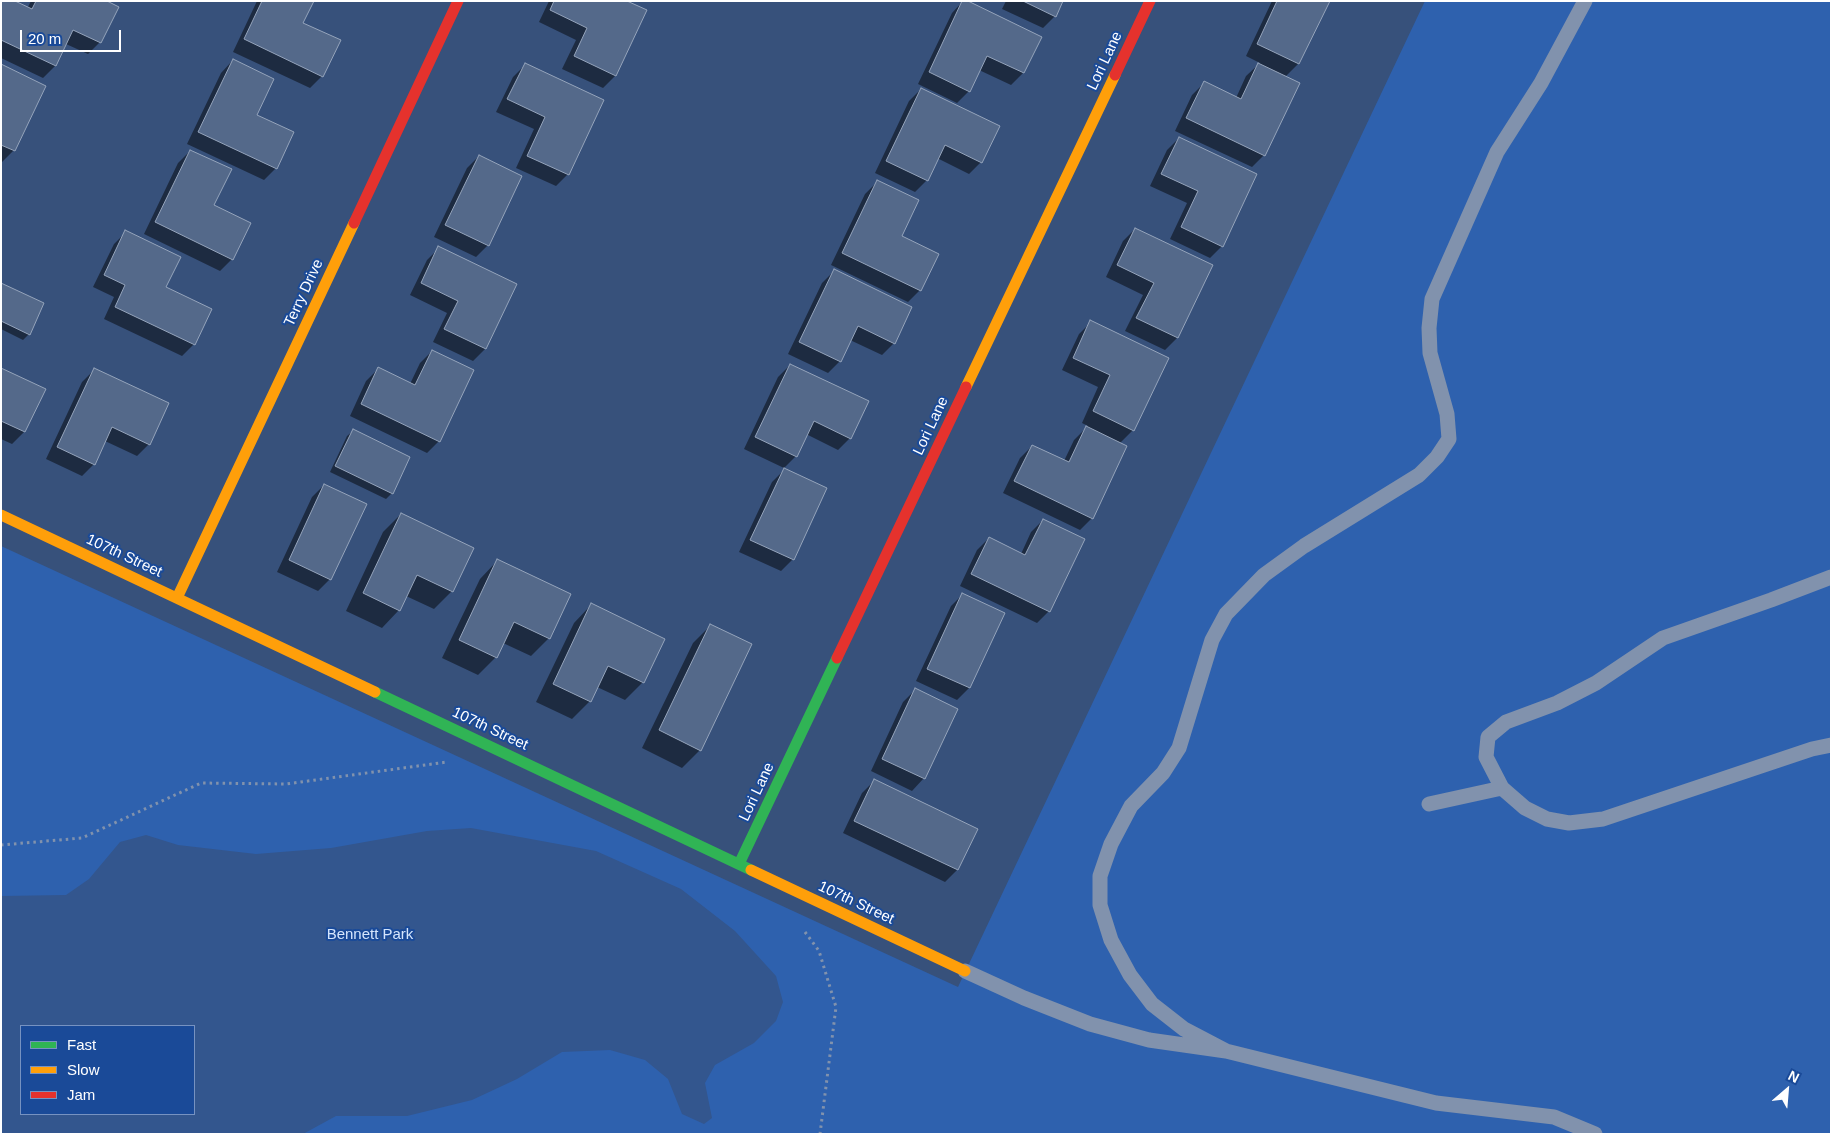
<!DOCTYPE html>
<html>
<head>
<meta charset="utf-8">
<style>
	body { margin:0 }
	#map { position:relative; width:1832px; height:1135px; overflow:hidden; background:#37517b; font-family:Arial,sans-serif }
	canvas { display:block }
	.frame { position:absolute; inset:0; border:2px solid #fff; pointer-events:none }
	.legend { position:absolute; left:20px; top:1025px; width:175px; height:90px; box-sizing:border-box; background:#1a4a98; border:1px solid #7692c1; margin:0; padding:6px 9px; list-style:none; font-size:15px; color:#fff }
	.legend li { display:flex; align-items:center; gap:10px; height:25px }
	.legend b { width:25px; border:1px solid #7692c1 }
	.north { position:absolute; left:1762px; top:1065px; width:50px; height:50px; -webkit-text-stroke:4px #1a4a98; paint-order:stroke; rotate:27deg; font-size:14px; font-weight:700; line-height:20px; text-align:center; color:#fff }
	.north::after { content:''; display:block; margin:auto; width:18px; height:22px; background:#fff; clip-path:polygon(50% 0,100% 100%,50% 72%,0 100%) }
	.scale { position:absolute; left:20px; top:30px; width:101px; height:22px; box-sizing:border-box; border:2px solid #fff; border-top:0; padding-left:6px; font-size:15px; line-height:18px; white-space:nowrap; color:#fff; -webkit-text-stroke:4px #1a4a98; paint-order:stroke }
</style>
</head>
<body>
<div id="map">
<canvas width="1832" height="1135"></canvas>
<div class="frame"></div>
<ul class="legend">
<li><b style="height:6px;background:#30b455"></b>Fast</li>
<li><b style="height:6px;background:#ff9f0a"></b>Slow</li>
<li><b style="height:6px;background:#e5322d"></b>Jam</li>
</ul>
<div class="north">N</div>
<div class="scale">20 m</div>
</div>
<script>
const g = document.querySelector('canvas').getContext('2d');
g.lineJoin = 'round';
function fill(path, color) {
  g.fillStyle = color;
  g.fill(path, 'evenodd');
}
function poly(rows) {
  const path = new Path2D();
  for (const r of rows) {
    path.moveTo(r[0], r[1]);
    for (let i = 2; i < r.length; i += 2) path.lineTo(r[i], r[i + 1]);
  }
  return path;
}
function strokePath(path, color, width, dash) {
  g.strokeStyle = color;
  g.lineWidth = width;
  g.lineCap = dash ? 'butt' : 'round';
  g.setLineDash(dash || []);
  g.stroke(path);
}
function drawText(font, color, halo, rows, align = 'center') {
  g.font = font + ' Arial,sans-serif';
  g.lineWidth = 4;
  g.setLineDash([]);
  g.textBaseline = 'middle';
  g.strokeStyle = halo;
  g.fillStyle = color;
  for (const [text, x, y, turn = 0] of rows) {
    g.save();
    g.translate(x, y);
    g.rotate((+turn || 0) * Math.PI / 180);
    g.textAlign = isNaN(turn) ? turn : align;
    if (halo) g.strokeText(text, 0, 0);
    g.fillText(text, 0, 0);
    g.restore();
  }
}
const green = poly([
	[1425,1,1831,1,1831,1134,1,1134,1,546,958,987],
	[21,1026,194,1026,194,1114,21,1114]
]);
const water = poly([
	[471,828,596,851,681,889,735,931,776,976,783,1002,776,1021,754,1043,715,1065,705,1083,712,1118,704,1124,682,1114,668,1079,645,1060,610,1050,562,1052,517,1079,472,1100,407,1116,336,1116,303,1134,1,1134,1,896,66,895,89,879,120,842,146,835,178,845,256,854,331,848,427,831],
	[21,1026,194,1026,194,1114,21,1114]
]);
const shadow = poly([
	[1,1,27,9,31,1,104,1,100,42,88,54,66,44,55,66,43,78,1,58],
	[257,1,312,1,302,23,322,76,310,88,233,52],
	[549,1,624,1,645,11,615,76,603,88,562,69,576,40,539,22],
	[963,1,1023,73,1011,85,979,70,969,91,957,103,918,84,952,13],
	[1006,1,1062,1,1055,16,1043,28,1002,9],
	[1272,1,1328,1,1298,64,1285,77,1264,155,1252,167,1175,131,1192,95,1204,83,1236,98,1246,76,1260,63,1246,56],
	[233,60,276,168,264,180,187,144,221,73],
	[525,65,568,174,556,186,516,168,534,129,496,112,513,77],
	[1,66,14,150,2,162,1,162],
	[921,89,981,162,969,174,937,158,927,180,915,192,875,173,909,101],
	[1179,138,1222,246,1210,258,1170,239,1187,203,1150,186,1167,150],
	[190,151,232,259,220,271,144,234,178,163],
	[479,156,488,245,476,257,434,237,467,168],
	[877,182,920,290,908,302,831,265,865,194],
	[1135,229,1177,338,1165,350,1125,331,1143,295,1106,277,1123,241],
	[126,232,165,288,194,344,182,356,104,319,114,297,93,287,114,244],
	[439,248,515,284,485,349,473,361,433,342,447,313,410,295,427,260],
	[834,271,894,343,882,355,850,340,840,361,828,373,788,354,822,283],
	[1,285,29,334,23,340,1,329],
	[1091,322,1133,430,1119,444,1092,518,1080,530,1003,493,1020,458,1032,446,1064,461,1074,440,1088,426,1082,423,1098,387,1062,370,1079,334],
	[432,351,439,441,427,453,350,416,366,381,378,369,410,384,420,363],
	[790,365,850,438,838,450,806,434,796,456,784,468,744,449,778,377],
	[1,369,44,389,24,432,12,444,1,439],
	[94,370,167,404,149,444,137,456,105,441,94,464,82,476,46,459,82,382],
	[353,431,392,493,386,499,330,472,347,436],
	[784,470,793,559,781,571,739,552,772,482],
	[324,485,330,579,318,591,277,572,312,497],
	[401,514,452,591,434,609,406,596,399,610,382,628,346,611,383,532],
	[1043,520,1049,611,1037,623,960,586,977,550,989,538,1021,554,1031,532],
	[497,561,549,638,531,656,503,643,496,657,478,675,442,658,480,579],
	[963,594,1003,613,969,688,957,700,916,681,951,606],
	[591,605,643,682,625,700,597,687,590,701,572,719,536,702,574,623],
	[711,625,700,750,682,768,642,748,693,643],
	[915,690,924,778,912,791,871,771,903,702],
	[874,781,976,830,957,870,945,882,843,833,862,793]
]);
const building = poly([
	[1,1,15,1,32,9,36,1,107,1,119,7,101,43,73,30,56,66,1,40,1,1],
	[262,1,314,1,303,23,341,40,323,77,244,39,262,1],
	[554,1,627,1,647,10,616,76,574,56,587,28,550,10,554,1],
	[962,1,968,1,1042,37,1024,73,987,56,970,92,929,72,962,1],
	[1023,1,1063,1,1056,17,1023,1],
	[1277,1,1330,1,1299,64,1257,44,1277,1],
	[233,59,274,79,257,115,294,132,277,169,198,132,233,59],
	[525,63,604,100,569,175,527,156,545,117,507,99,525,63],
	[1258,63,1300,83,1265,156,1186,118,1204,81,1241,99,1258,63],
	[1,64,46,86,15,151,1,145,1,64],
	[921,88,1000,126,982,163,945,145,928,181,886,161,921,88],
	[1179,137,1257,174,1223,247,1181,227,1198,191,1161,174,1179,137],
	[190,150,232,169,214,205,251,223,233,260,155,222,190,150],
	[479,155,522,176,489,246,445,225,479,155],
	[877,180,919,200,902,236,939,254,921,291,842,253,877,180],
	[1135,228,1213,265,1178,338,1136,318,1154,283,1117,265,1135,228],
	[125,230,181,257,166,287,212,309,195,345,115,307,125,285,104,275,125,230],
	[438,246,517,284,486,349,444,329,458,301,421,283,438,246],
	[834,269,912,307,895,344,858,326,841,362,799,342,834,269],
	[1,283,44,303,30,335,1,321,1,283],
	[1090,320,1169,358,1134,431,1093,411,1110,375,1073,358,1090,320],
	[432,350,474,370,440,442,361,404,378,367,415,385,432,350],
	[790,364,869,401,851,439,814,421,797,457,755,437,790,364],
	[1,368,46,389,25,432,1,421,1,368],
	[94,368,169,403,150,445,112,427,95,465,57,447,94,368],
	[1086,426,1127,446,1093,519,1014,481,1032,445,1069,462,1086,426],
	[353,429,410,457,393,494,335,466,353,429],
	[784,468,827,488,794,560,750,540,784,468],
	[324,484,367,504,331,580,289,560,324,484],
	[401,513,474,548,453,592,417,575,400,611,363,593,401,513],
	[1043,519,1085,539,1050,612,971,574,989,537,1025,555,1043,519],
	[497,559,571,594,550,639,514,622,497,658,459,640,497,559],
	[962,593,1005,613,970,688,927,669,962,593],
	[591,603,665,639,644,683,608,666,591,702,553,684,591,603],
	[710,624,752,644,701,751,659,730,710,624],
	[915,688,958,709,925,779,882,759,915,688],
	[874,779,978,829,958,870,854,821,874,779]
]);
const path = poly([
	[1,845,82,838,201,783,286,784,447,762],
	[805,932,819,951,836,1007,820,1134]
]);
const lane = poly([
	[1831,577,1771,600,1663,638,1596,683,1557,703,1506,722,1488,737,1486,757,1502,788,1525,808,1547,819,1569,823,1603,819,1812,749,1831,745],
	[1429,804,1502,788],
	[965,971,1024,998,1090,1024,1149,1040,1226,1051,1436,1103,1554,1117,1595,1134],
	[1226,1051,1184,1029,1152,1004,1130,975,1111,940,1100,905,1100,876,1111,844,1131,806,1163,773,1179,748,1212,640,1226,614,1264,575,1304,546,1419,475,1437,457,1449,439,1447,414,1430,353,1429,328,1432,299,1497,152,1541,83,1585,1]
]);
const fast = poly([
	[375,692,751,870],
	[739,864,837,658]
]);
const slow = poly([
	[966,387,1115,75],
	[1,515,375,692],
	[177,598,354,223],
	[751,870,965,971]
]);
const jam = poly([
	[1115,75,1150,1],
	[354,223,458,1],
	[837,658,966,387]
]);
const streetNames = [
	["Lori Lane",1105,61,-65],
	["Terry Drive",304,293,-65],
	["Lori Lane",931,426,-65],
	["107th Street",124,556,25],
	["107th Street",490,729,25],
	["Lori Lane",757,792,-65],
	["107th Street",856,903,25]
];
const parkNames = [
	["Bennett Park",370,935]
];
fill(green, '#2e61ae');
fill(water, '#33568e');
fill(shadow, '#0007');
fill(building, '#54698a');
strokePath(building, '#95a4bb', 1);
strokePath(path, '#8192ad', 3, [2.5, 4]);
strokePath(lane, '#8192ad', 15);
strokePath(fast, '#30b455', 11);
strokePath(slow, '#ff9f0a', 11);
strokePath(jam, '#e5322d', 11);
drawText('15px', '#fff', '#1a4a98', streetNames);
drawText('15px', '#d5e5fc', '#1a4a98', parkNames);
</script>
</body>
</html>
